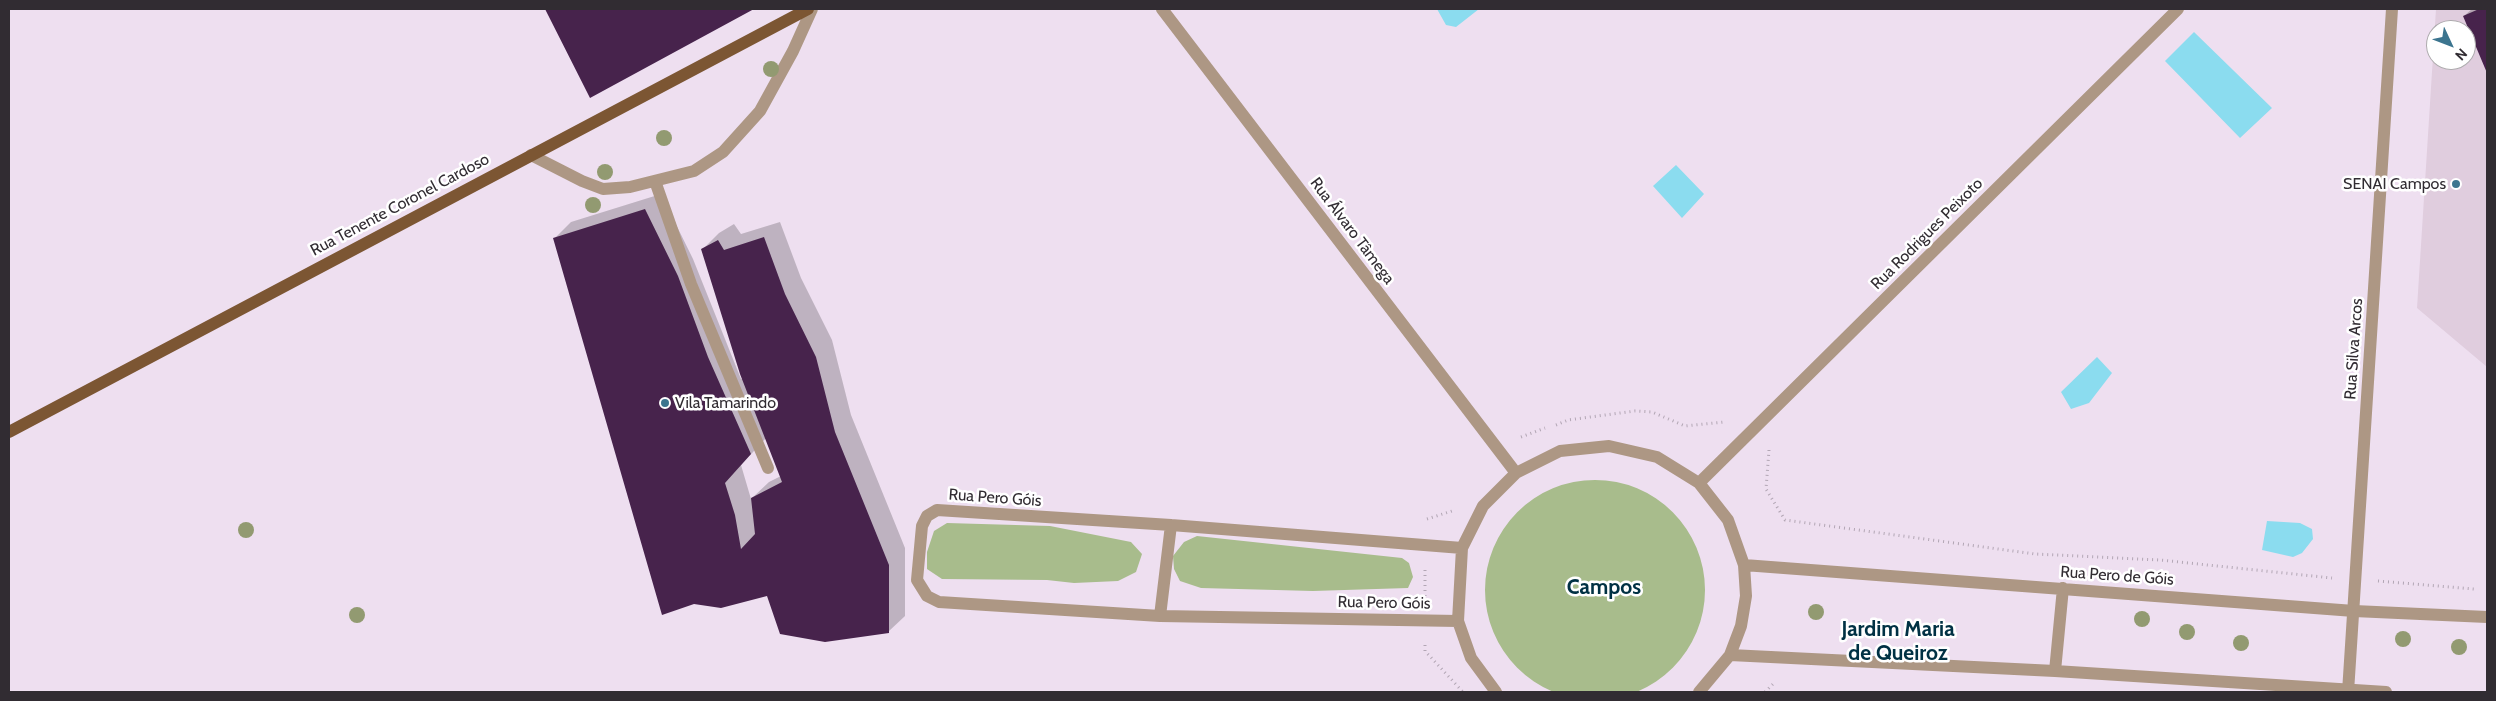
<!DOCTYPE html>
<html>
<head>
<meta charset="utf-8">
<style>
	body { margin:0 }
	#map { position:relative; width:2496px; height:701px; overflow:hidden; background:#eedff0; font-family:Cabin,sans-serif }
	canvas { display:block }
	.frame { position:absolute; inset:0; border:10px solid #312c32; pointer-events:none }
	.north { position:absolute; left:2426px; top:20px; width:50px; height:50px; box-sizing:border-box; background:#fff; border:1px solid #adabad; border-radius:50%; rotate:133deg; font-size:14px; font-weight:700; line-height:20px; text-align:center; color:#312c32 }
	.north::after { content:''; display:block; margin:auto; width:18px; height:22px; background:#3c758f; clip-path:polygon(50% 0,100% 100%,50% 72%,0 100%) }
</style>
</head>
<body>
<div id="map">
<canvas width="2496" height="701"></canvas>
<div class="frame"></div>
<div class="north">N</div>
</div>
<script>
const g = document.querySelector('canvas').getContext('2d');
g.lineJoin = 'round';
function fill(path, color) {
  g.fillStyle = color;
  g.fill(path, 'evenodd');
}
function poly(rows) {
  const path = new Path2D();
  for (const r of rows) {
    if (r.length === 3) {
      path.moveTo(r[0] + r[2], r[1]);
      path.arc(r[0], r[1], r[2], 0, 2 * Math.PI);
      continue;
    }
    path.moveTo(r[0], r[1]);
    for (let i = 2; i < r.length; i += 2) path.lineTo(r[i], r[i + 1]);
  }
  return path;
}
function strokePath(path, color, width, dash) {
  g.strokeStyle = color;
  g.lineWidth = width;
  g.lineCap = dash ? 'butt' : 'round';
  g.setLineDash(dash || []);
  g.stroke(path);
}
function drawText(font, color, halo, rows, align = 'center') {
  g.font = font + ' Cabin,sans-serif';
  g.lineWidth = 5;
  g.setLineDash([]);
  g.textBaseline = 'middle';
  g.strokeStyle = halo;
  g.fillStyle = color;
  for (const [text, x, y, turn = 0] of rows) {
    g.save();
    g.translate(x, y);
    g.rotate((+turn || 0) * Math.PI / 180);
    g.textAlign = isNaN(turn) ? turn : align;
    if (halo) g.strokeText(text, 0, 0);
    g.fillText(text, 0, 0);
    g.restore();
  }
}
const education = poly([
	[2436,9,2487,9,2487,367,2417,308],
	[2436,30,2466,30,2466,60,2436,60]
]);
const green = poly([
	[1595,590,110],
	[947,523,1050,526,1131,542,1142,554,1136,572,1118,581,1074,583,1047,580,942,579,927,569,927,552,934,531],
	[1197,536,1402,558,1409,563,1413,577,1408,588,1313,591,1201,588,1180,581,1174,569,1173,556,1184,542]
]);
const water = poly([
	[1437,9,1479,9,1456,27,1446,25],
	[2194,32,2272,108,2240,138,2165,61],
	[1676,165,1704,194,1682,218,1653,186],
	[2097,357,2112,373,2089,403,2071,409,2061,392],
	[2267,521,2300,523,2312,529,2313,539,2302,553,2293,557,2262,550]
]);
const shadow = poly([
	[547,9,753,9,591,96],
	[2472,9,2487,9,2487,70,2464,16],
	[661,194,693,259,741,379,743,379,703,249,719,233,734,224,741,234,780,222,801,278,832,340,851,415,905,548,905,616,888,632,768,594,555,238,571,222],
	[766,438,781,476,769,482,751,499,741,465]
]);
const building = poly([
	[545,9,754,9,590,98],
	[2479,9,2487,9,2487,73,2463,16],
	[645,209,678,276,708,357,751,454,725,483,735,515,741,549,755,534,751,498,782,482,740,374,701,249,718,240,724,250,764,237,785,294,816,357,835,432,889,565,889,633,825,642,780,634,767,596,721,608,694,604,662,615,553,238]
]);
const path = poly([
	[1556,425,1568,420,1635,411,1652,412,1685,426,1725,422],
	[1521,437,1545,428],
	[1769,450,1766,489,1785,520,2035,554,2160,560,2332,578],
	[1427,519,1452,511],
	[2378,581,2474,589],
	[1425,596,1425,570],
	[1425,645,1425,651,1463,692],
	[1765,692,1775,682]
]);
const minor = poly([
	[1162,9,1516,473],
	[531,155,582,181,603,189,630,187,694,171,723,152,760,111,793,51,812,9],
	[655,181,691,284,768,468],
	[1699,483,2178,9],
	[1744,565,2354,611,2487,617],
	[1160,616,1171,525],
	[1458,621,1160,616,939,602,927,596,917,580,922,526,927,516,937,510,1171,525,1462,548],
	[1730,655,2055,671,2386,692],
	[2055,671,2063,588],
	[1496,692,1471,658,1458,621,1462,548,1483,506,1516,473,1560,451,1609,446,1657,457,1699,483,1728,520,1744,565,1746,596,1741,626,1730,655,1699,692],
	[2348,692,2392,9]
]);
const major = poly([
	[9,432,808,9]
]);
const trees = [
	[771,69],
	[664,138],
	[605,172],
	[593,205],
	[246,530],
	[1816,612],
	[357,615],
	[2142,619],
	[2187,632],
	[2403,639],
	[2241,643],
	[2459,647]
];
const markers = [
	[2456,184,5,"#3c758f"],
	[665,403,5,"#3c758f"]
];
const poiNames = [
	["SENAI Campos",2446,184],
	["Vila Tamarindo",675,403,"left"]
];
const streetNames = [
	["Rua Tenente Coronel Cardoso",400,205,-28],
	["Rua Álvaro Tâmega",1352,231,53],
	["Rua Rodrigues Peixoto",1927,234,-45],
	["Rua Silva Arcos",2354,349,-86],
	["Rua Pero Góis",995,498,4],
	["Rua Pero de Góis",2117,576,4],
	["Rua Pero Góis",1384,603,1]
];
const districtNames = [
	["Campos",1604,588],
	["Jardim Maria",1898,630],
	["de Queiroz",1898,654]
];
fill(education, '#e0cdde');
fill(green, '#a8bc8c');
fill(water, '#8bdcef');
fill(shadow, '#0003');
fill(building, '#47234c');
strokePath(path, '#b2a6b4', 3, [1, 4]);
strokePath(minor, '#ad9784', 12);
strokePath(major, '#7c5633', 12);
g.fillStyle = '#929a71';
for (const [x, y] of trees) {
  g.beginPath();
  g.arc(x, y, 8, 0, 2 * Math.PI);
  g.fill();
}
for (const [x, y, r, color] of markers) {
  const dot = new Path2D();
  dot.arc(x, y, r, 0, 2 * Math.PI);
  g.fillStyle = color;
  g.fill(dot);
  strokePath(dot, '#fff', 2);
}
drawText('16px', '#312c32', '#fff', poiNames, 'right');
drawText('16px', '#312c32', '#fff', streetNames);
drawText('bold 21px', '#003144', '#fff', districtNames);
</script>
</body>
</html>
